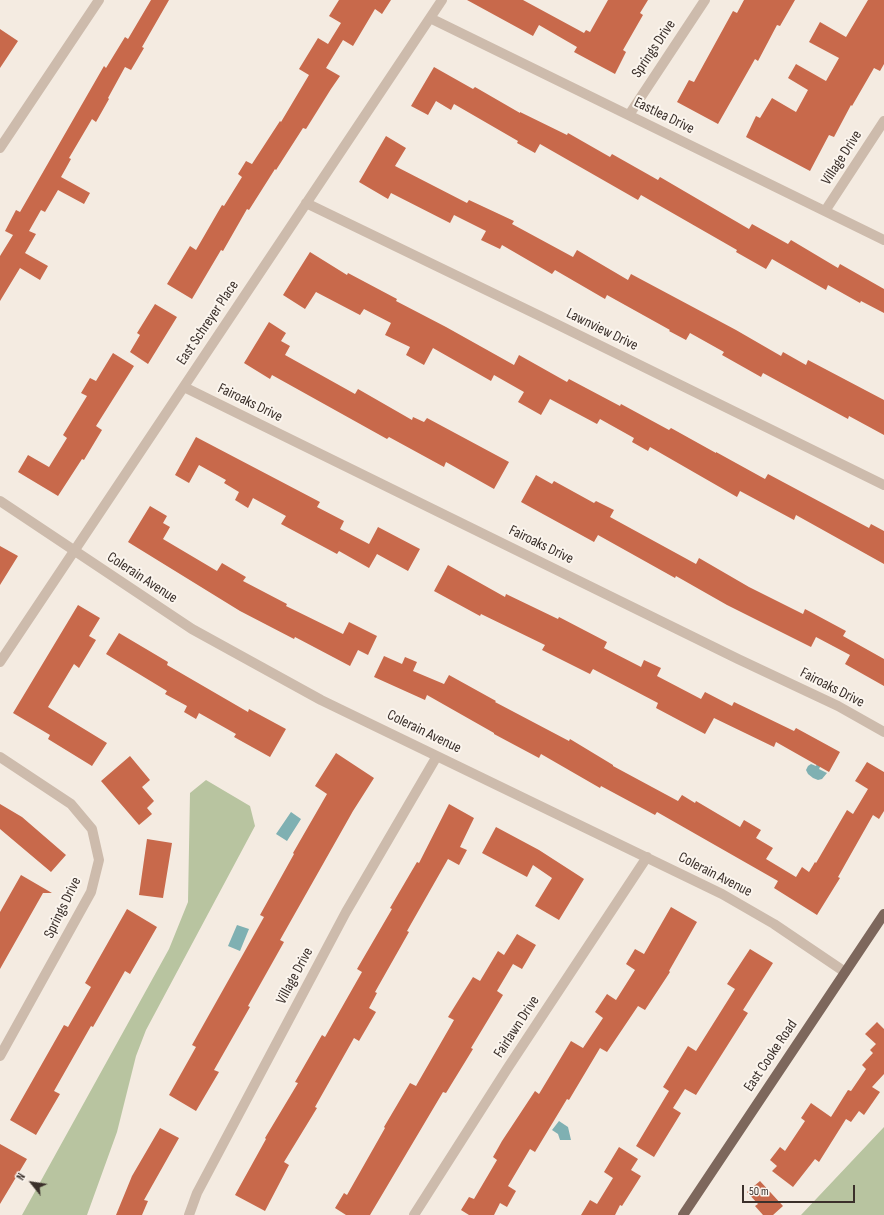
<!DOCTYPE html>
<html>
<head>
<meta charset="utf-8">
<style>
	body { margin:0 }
	#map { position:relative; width:884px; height:1215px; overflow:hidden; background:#f4ebe1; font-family:"Sofia Sans Condensed",sans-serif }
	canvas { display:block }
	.north { position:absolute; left:12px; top:1163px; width:40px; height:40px; -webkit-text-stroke:3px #fbf5ee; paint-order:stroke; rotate:300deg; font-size:11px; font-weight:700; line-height:16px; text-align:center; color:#3b302b }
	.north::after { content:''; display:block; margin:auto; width:14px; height:18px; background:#3b302b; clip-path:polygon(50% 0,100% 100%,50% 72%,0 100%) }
	.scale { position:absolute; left:742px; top:1185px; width:113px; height:18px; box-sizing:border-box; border:2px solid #3b302b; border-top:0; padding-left:5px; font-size:12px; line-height:14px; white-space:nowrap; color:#3b302b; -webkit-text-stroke:3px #fbf5ee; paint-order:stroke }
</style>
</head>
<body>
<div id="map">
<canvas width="884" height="1215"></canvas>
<div class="north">N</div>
<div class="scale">50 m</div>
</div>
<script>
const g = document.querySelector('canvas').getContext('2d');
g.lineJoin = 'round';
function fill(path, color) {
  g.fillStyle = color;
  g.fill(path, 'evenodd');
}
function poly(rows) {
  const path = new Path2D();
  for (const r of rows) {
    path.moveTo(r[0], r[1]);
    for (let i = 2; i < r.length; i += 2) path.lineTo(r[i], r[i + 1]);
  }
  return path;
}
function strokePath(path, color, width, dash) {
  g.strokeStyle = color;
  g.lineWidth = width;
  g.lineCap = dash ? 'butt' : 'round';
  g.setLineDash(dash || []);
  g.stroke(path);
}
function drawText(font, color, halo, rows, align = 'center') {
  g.font = font + ' "Sofia Sans Condensed",sans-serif';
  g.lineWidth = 4;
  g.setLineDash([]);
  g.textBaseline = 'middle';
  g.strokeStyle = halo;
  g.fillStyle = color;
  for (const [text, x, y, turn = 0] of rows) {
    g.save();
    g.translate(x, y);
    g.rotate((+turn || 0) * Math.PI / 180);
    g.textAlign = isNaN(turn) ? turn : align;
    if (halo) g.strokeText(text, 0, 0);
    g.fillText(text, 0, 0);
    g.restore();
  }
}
const green = poly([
	[206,780,250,806,255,826,146,1030,136,1056,117,1132,87,1215,22,1215,169,949,188,902,190,793],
	[884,1127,884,1215,801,1215]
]);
const water = poly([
	[817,763,821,765,819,769,827,773,822,779,818,780,813,778,808,774,806,770,808,766,811,764,816,766],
	[291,812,301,819,287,841,276,834],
	[237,925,249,929,240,951,228,946],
	[559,1121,568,1127,571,1140,560,1140,558,1134,552,1130]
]);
const building = poly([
	[151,0,169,0,142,47,144,48,131,70,125,67,108,98,109,99,96,122,92,119,69,158,71,159,61,177,90,193,84,204,58,190,45,212,41,210,29,231,36,234,25,253,48,266,40,280,20,268,0,301,0,256,13,235,5,231,16,210,20,212,104,66,106,68,125,37,128,39],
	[339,0,391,0,382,14,375,9,353,46,343,40,326,68,340,76,331,89,306,129,303,128,276,170,275,169,249,210,247,209,223,251,221,250,192,299,167,284,190,246,196,250,222,205,224,206,242,177,238,174,246,161,252,164,280,121,281,122,309,75,299,69,318,38,328,44,341,23,329,16],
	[467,0,523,0,584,33,586,30,590,32,608,0,648,0,640,13,643,15,623,50,626,52,615,74,574,52,577,47,539,25,533,36],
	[744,0,795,0,780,26,777,25,758,61,755,59,718,124,677,102,689,80,694,82,733,11,737,13],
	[868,0,884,0,884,64,880,71,874,68,852,106,851,105,834,137,829,135,810,171,746,137,756,116,760,118,772,98,796,112,808,90,788,78,796,64,826,81,839,58,809,42,820,22,846,37],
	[0,29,18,41,0,68],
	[434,67,473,89,475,87,520,113,520,112,567,135,568,133,610,157,612,154,658,180,660,177,749,229,752,224,788,244,791,240,838,268,840,264,884,289,884,313,861,301,860,303,828,285,826,290,772,259,766,269,736,252,737,250,641,195,638,200,540,144,535,153,517,143,518,141,454,104,451,110,436,101,428,115,411,106],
	[386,136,406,148,395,166,467,203,469,200,514,221,512,224,573,257,577,250,628,280,631,274,736,330,781,356,783,352,806,365,808,360,884,400,884,435,849,416,848,419,763,373,761,377,722,355,724,352,690,333,686,340,669,331,670,330,607,295,605,299,555,270,552,274,502,245,500,249,481,240,486,231,454,215,450,223,391,193,388,199,359,182],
	[310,252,347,275,348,273,397,299,396,301,446,327,514,365,519,355,567,382,569,379,620,406,621,404,669,430,671,428,716,453,716,452,765,479,768,474,869,528,871,524,884,531,884,564,796,515,794,520,740,491,737,497,650,447,648,451,632,442,634,438,600,419,597,424,550,399,541,415,518,402,524,392,494,375,491,381,433,348,424,365,406,355,410,347,385,335,391,323,364,309,360,315,316,292,305,309,283,295],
	[155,304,177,317,148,364,130,352,140,335,137,333],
	[269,322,286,333,281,341,290,346,285,355,355,394,358,389,412,420,413,417,424,422,427,418,509,462,494,489,446,462,444,467,389,437,387,439,272,375,270,379,244,363],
	[113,353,134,366,96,426,102,430,84,460,82,459,58,496,18,472,28,455,49,467,67,438,63,435,87,396,81,393,90,378,96,381],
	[196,437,320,502,317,507,344,521,340,529,369,544,378,527,420,549,408,571,377,554,369,568,339,551,337,554,281,524,286,516,253,498,248,508,235,500,239,492,224,483,226,480,199,465,189,483,175,475],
	[536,475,552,484,554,481,594,503,596,501,614,510,610,517,696,564,699,558,749,587,803,614,805,609,846,631,843,636,884,659,884,686,845,664,850,655,816,637,811,647,727,605,676,576,675,578,598,535,594,542,521,502],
	[150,506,167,516,163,523,170,527,163,539,217,571,222,563,246,577,243,581,287,604,286,606,343,634,349,622,377,636,368,655,358,650,350,666,295,637,294,639,240,611,128,542],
	[0,546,18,556,0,585],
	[448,565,505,597,506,594,558,619,559,617,607,642,604,648,641,667,644,660,661,668,657,676,701,699,705,692,732,706,734,702,794,731,796,728,840,752,829,772,776,742,774,747,714,718,705,734,656,708,658,703,593,669,590,674,542,650,545,645,481,614,480,616,434,591],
	[78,605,100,618,89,636,96,640,79,668,74,664,48,707,107,743,92,766,48,739,50,735,13,713],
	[119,633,168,662,167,665,248,712,249,709,286,729,270,757,234,737,236,734,199,713,196,719,184,712,187,706,165,694,167,691,106,654],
	[384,656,402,664,405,657,417,662,413,671,444,684,449,675,496,701,495,702,569,741,570,739,613,765,613,766,678,801,682,795,695,803,696,801,740,827,744,820,761,830,756,838,773,848,766,859,796,877,802,867,809,872,815,862,816,863,847,810,853,814,868,789,855,781,867,762,884,772,884,811,879,819,873,815,838,877,840,878,817,915,774,888,778,881,657,812,655,815,601,786,600,788,541,754,539,758,494,734,494,733,427,695,425,700,374,677],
	[336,753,374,778,353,811,280,940,284,942,248,1006,250,1007,214,1070,219,1072,196,1111,169,1095,196,1047,192,1045,264,917,260,915,294,854,293,853,327,794,315,786],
	[130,756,150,780,142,787,154,801,147,808,152,814,139,825,101,781],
	[0,804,22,817,66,855,51,872,0,829],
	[449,804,474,818,460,847,467,850,459,865,448,859,407,931,409,932,375,992,377,993,369,1008,376,1012,359,1041,354,1038,315,1107,317,1108,284,1162,289,1165,265,1211,235,1195,266,1139,265,1138,298,1083,295,1082,322,1035,325,1037,362,972,357,969,392,909,390,908,417,862,419,863],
	[496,827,539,850,584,879,559,920,535,906,552,878,533,865,527,877,482,853],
	[147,839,172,843,163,898,139,895],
	[21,875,52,893,43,893,0,969,0,912],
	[671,907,697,922,669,971,670,972,645,1010,638,1006,607,1052,600,1048,569,1100,567,1099,535,1152,530,1149,508,1186,516,1191,507,1207,500,1203,494,1215,469,1215,461,1210,469,1197,474,1199,497,1160,493,1157,502,1141,535,1091,539,1094,571,1041,583,1048,603,1018,595,1012,607,994,616,1000,635,970,626,964,635,949,644,954],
	[127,909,157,927,130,974,125,971,93,1027,91,1026,54,1091,60,1094,36,1135,10,1120,64,1025,68,1027,91,987,85,983],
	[517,934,536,945,522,969,513,964,497,991,503,995,471,1048,473,1049,446,1093,443,1092,370,1215,346,1215,335,1208,344,1193,347,1195,385,1128,384,1127,410,1083,416,1086,454,1020,448,1017,473,977,480,981,498,951,504,955],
	[750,949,773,963,743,1010,748,1013,696,1095,685,1089,673,1108,681,1113,654,1157,636,1146,669,1091,663,1087,688,1046,696,1051,735,989,727,984],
	[877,1022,884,1029,884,1074,872,1087,880,1092,864,1115,859,1111,851,1122,846,1119,819,1162,815,1159,793,1187,772,1171,777,1166,770,1160,780,1147,785,1151,805,1121,801,1118,811,1103,831,1117,848,1090,851,1091,866,1069,862,1065,873,1053,870,1050,876,1044,865,1034],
	[160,1128,179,1138,144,1200,148,1201,142,1215,116,1215,132,1176],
	[0,1144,27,1159,0,1204],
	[619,1147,638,1159,631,1170,641,1176,622,1206,620,1205,615,1215,581,1215,590,1200,597,1204,613,1178,604,1172],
	[760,1181,783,1206,773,1215,763,1215,755,1206,758,1204,747,1192]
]);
const minor = poly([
	[430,18,884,240],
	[629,115,705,0],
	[0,148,99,0],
	[306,203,540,316,884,485],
	[825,211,884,121],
	[184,387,738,659,838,706,884,732],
	[0,501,192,629,321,700,722,894,774,924,845,972],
	[0,662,442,0],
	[0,757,71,804,92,829,99,860,91,892,0,1056],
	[189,1215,197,1193,346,912,437,756],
	[414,1215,507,1069,647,857]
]);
const major = poly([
	[683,1215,884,914]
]);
const streetNames = [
	["Springs Drive",654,49,-56],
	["Eastlea Drive",664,116,26],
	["Village Drive",842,158,-57],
	["East Schreyer Place",208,323,-56],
	["Lawnview Drive",602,330,26],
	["Fairoaks Drive",250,403,26],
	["Fairoaks Drive",541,545,26],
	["Colerain Avenue",142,578,33],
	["Fairoaks Drive",832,688,27],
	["Colerain Avenue",424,732,26],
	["Colerain Avenue",715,875,27],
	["Springs Drive",63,908,-64],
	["Village Drive",295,976,-62],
	["Fairlawn Drive",517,1027,-57],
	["East Cooke Road",771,1056,-56]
];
fill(green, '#b8c4a0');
fill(water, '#7fb0b2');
fill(building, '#c8694b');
strokePath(minor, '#cdbbac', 10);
strokePath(major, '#7d675c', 10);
drawText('15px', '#3b302b', '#fbf5ee', streetNames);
</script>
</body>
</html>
